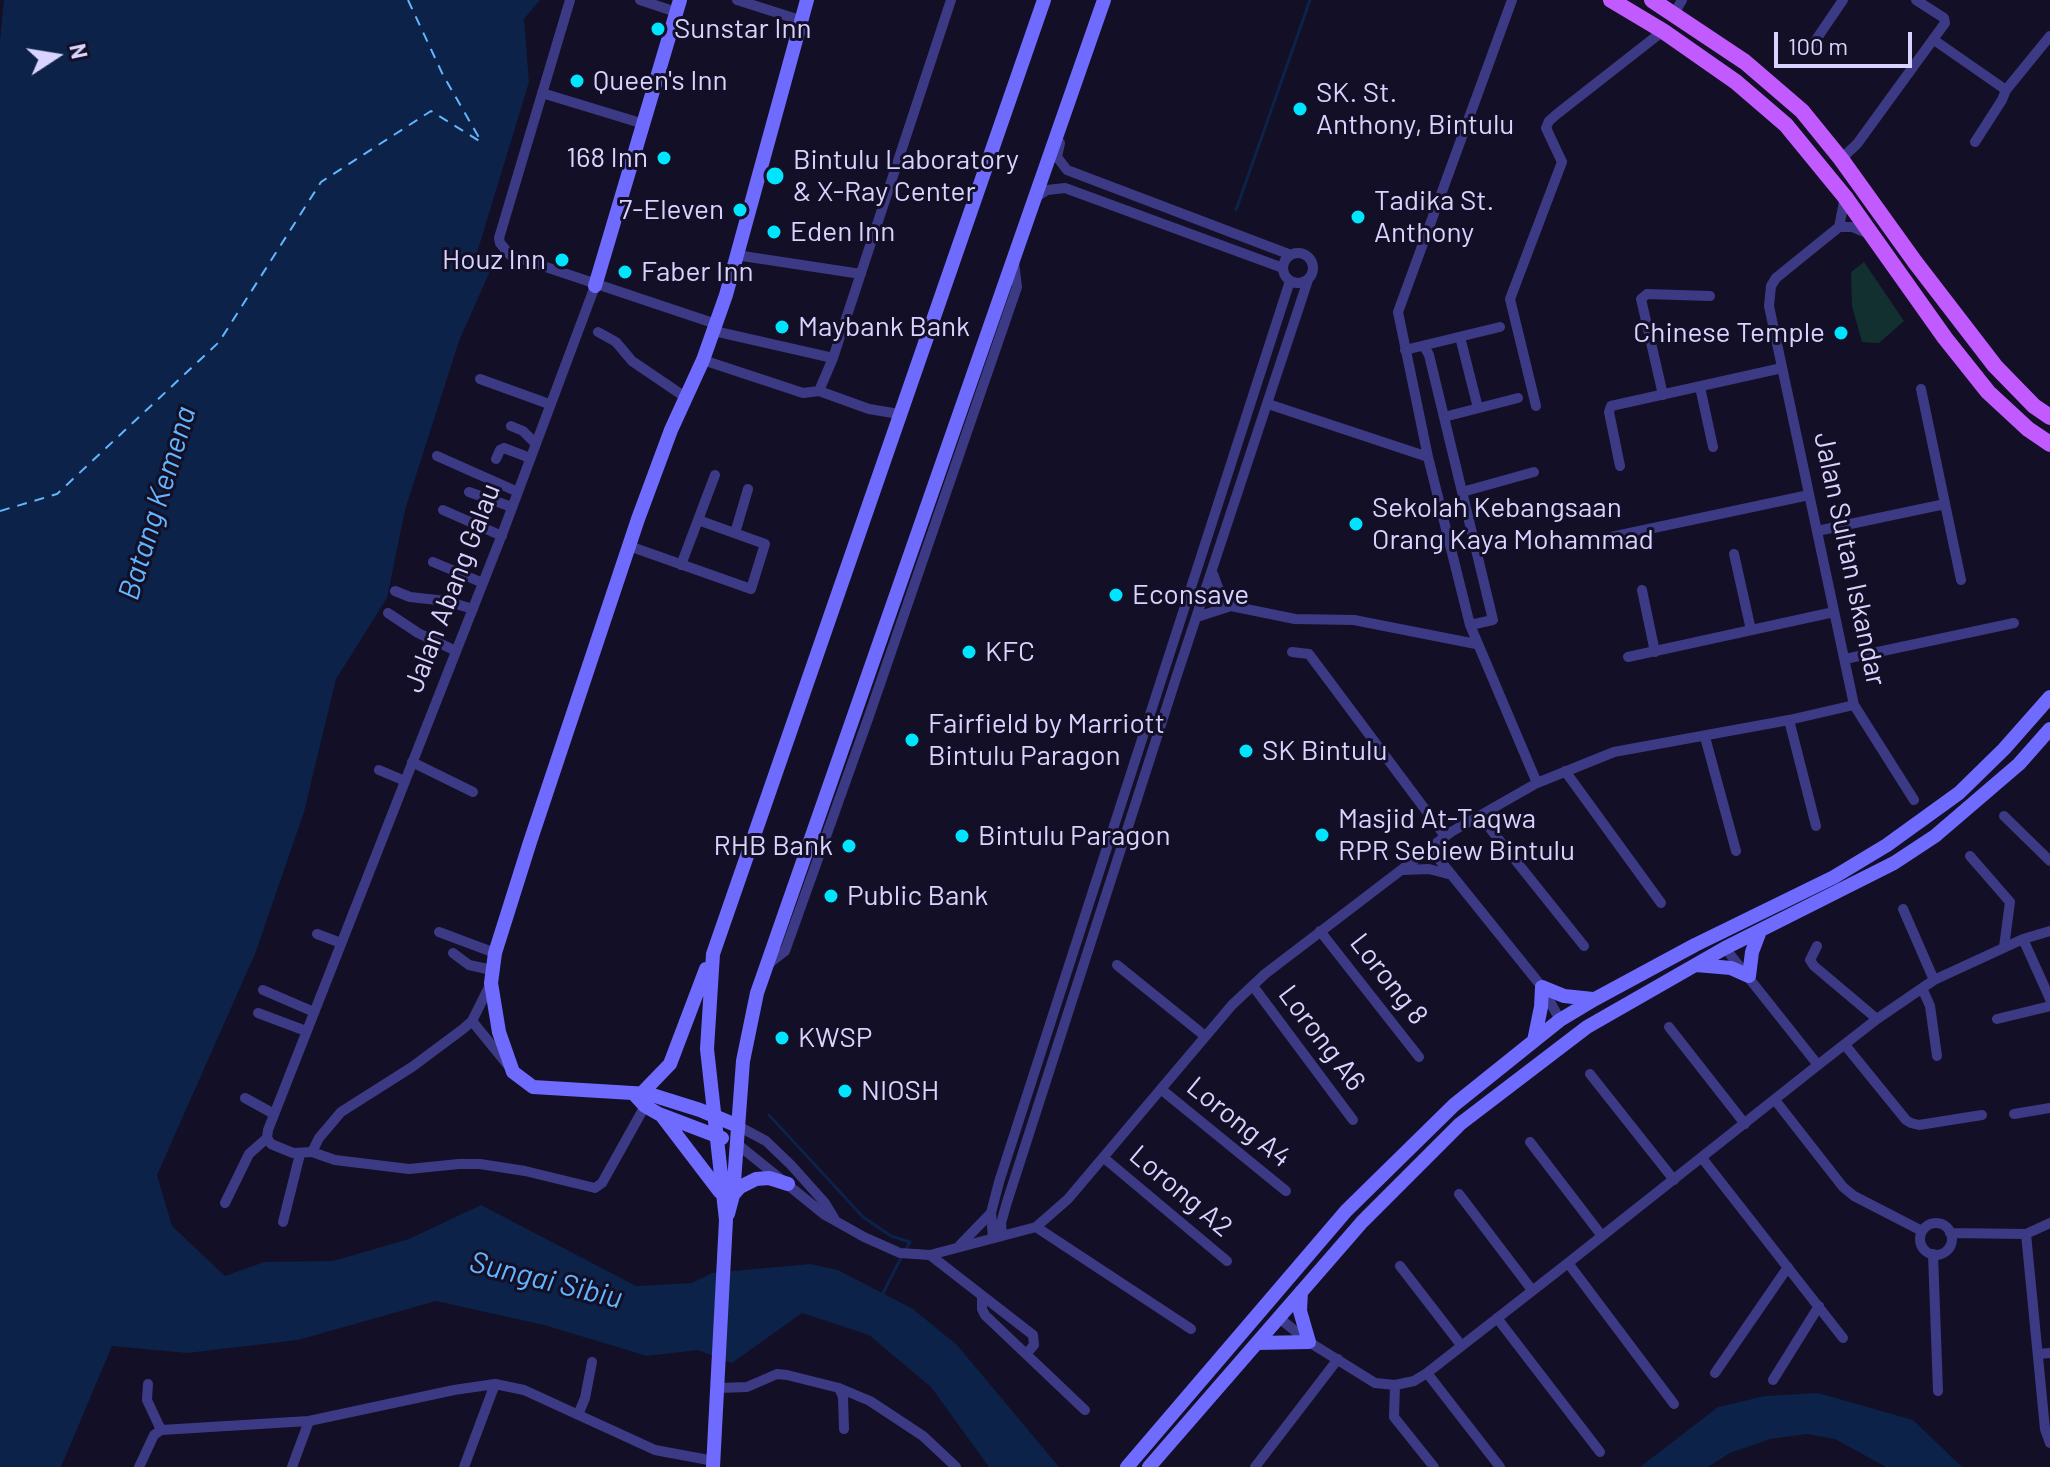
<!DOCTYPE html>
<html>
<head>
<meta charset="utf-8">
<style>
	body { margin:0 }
	#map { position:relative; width:2050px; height:1467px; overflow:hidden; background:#130f26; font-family:Barlow,sans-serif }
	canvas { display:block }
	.north { position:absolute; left:16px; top:16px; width:80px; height:80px; -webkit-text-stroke:6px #130f26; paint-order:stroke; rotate:78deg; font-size:22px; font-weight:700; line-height:32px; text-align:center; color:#d9d4ff }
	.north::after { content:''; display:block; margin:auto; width:28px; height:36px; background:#d9d4ff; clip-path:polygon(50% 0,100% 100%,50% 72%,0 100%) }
	.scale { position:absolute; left:1774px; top:32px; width:138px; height:36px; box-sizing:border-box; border:4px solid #d9d4ff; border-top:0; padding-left:10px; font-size:24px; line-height:28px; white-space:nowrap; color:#d9d4ff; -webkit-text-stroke:6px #130f26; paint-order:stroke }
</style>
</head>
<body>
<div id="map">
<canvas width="2050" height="1467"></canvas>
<div class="north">N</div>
<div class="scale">100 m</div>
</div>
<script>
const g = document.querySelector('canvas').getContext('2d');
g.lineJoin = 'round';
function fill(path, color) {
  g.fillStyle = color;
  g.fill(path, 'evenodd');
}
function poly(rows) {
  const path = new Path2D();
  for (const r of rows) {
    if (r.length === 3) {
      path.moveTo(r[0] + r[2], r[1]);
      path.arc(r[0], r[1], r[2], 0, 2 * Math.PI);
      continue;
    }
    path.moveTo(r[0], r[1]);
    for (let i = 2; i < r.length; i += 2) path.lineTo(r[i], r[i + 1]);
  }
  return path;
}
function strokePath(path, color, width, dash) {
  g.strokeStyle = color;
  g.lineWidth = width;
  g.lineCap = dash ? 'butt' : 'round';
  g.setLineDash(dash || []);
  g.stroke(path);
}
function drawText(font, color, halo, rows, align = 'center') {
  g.font = font + ' Barlow,sans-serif';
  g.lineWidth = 6;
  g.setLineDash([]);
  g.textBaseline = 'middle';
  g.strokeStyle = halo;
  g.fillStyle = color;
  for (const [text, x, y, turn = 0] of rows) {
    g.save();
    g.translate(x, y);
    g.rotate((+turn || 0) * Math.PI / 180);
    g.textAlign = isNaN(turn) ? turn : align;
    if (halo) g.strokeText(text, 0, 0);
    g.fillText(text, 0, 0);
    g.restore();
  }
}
const green = poly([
	[1864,262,1904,321,1879,343,1862,342,1852,306,1851,272]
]);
const water = poly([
	[4,0,540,0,524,19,529,82,477,253,495,260,459,341,405,510,387,598,336,679,304,812,255,954,157,1175,172,1226,225,1276,264,1262,333,1261,409,1239,481,1205,636,1286,692,1283,712,1273,810,1264,838,1270,913,1309,957,1345,1059,1467,989,1467,931,1387,869,1335,802,1313,732,1363,698,1350,647,1356,544,1325,436,1301,298,1340,187,1353,112,1346,61,1467,0,1467,0,40],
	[1818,1393,1913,1420,1962,1467,1886,1467,1835,1439,1807,1434,1770,1439,1730,1453,1708,1467,1640,1467,1718,1407,1765,1396]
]);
const stream = poly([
	[1236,210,1310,0],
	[769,1115,863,1217,891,1236,910,1242,906,1249],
	[882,1295,902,1256]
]);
const ferry = poly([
	[408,0,443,75,481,141],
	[0,511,57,494,219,342,321,182,431,111,481,142]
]);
const street = poly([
	[570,0,499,238,500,243,510,255,716,324],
	[640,0,676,12],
	[737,0,800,20],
	[1674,14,1682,0],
	[1934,40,2006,90],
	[1809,50,1843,0],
	[542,93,644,124],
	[1975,142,2002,100,2006,90,2050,36],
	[1060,143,1057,157,1067,170,1291,255],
	[1841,159,1857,144,1945,23,1944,18,1916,0],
	[1036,197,1047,190,1065,188,1283,268],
	[1839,227,1776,278,1771,286,1769,306,1854,705,1914,800],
	[1839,227,1852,227,1869,234],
	[1839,227,1845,197],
	[1298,268,15],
	[736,255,861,274],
	[714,331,833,358],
	[598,332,616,342,632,361,685,397],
	[1460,337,1478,408],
	[1424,346,1429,355,1493,620,1470,625],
	[1405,350,1500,327],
	[703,360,803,393,819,391,869,409,899,414],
	[480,379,549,404],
	[1700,387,1713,447],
	[1921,389,1961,580],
	[819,391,833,358,951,0],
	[1663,395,1641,299,1647,294,1710,296],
	[1268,404,1428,457],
	[1536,406,1510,299,1562,162,1546,128,1549,121,1557,114,1663,31],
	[1444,417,1518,398],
	[511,426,523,431,535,443],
	[437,456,518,492],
	[496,459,500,450,504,448,530,458],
	[1620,466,1609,412,1611,406,1782,368],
	[469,492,512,507],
	[1462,492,1534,472],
	[443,510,502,536],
	[1817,531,1945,504],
	[735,533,748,489],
	[1611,537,1809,495],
	[629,546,751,589,765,544,698,520],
	[1734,554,1751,630],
	[433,562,483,583],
	[681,565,715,475],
	[1213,574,1219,590,1231,606],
	[1642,590,1655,652],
	[395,591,410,597,446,601,473,609],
	[388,613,418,633,456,651],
	[1197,617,1231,606,1295,619,1354,620,1476,644],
	[1292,652,1309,654,1445,836],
	[1628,657,1834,612],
	[1845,659,2014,623],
	[1789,720,1816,826],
	[1705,737,1736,851],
	[412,762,473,792],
	[379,770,405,781],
	[1565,771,1661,903],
	[1537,783,1614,752,1789,720,1854,705],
	[1480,816,1584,946],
	[2004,816,2050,861],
	[1430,848,1542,987,1560,1020],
	[1970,856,2010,902,2004,947],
	[1403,870,1429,869,1452,875],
	[1903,909,1934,980],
	[1320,931,1419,1057],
	[439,932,495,953],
	[317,934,341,943],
	[2023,939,2050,999],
	[1817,946,1810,960,1814,966,1877,1019],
	[1725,948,1818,1065,1877,1019,1934,980,2023,939,2050,931],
	[453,953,469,965,492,970],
	[767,965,785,951,869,716,1017,287,1014,262],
	[1117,965,1205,1036],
	[491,983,472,1021,463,1029,412,1067,341,1112,319,1138,312,1152,335,1160,409,1169,459,1164,480,1164,525,1171,595,1188,602,1183,645,1106],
	[1253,986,1353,1120],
	[1922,988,1930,1006,1937,1056],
	[263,990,314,1012],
	[258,1013,306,1031],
	[1997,1019,2050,1006],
	[472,1021,507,1064],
	[1669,1027,1745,1124],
	[1845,1045,1906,1120,1911,1123,1919,1125,1982,1115],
	[1590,1074,1674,1180],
	[1162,1090,1286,1191],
	[245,1098,274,1114],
	[1775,1100,1843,1187,1854,1196,1922,1231],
	[2014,1114,2050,1108],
	[738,1126,766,1141,791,1165,825,1203,834,1218],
	[1530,1142,1602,1236],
	[736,1143,825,1215,864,1237,900,1253,930,1255,1036,1227,1068,1199,1232,1005,1265,974,1451,832,1537,783,1470,625,1428,457,1398,312,1512,0],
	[312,1152,293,1153,271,1144,267,1138,268,1130,503,532,595,286],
	[1104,1158,1227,1261],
	[1702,1158,1843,1338],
	[1459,1194,1532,1290],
	[225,1203,249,1154,267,1138],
	[283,1222,300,1154],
	[1936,1239,16],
	[1036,1227,1191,1329],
	[1950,1233,2026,1234,2050,1223],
	[2026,1234,2045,1429,2050,1443],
	[1002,1236,1001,1223,1007,1202,1176,678,1308,280],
	[993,1238,991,1213,999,1182,1290,281],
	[960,1245,991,1213],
	[1933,1254,1938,1391],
	[930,1255,1033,1335,1034,1345,1027,1353],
	[1568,1263,1674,1404],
	[1400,1266,1461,1345],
	[982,1297,982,1309,985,1315,1085,1410],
	[1279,1318,1309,1342,1375,1383,1395,1385,1414,1381,1427,1373,1568,1263,1818,1065],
	[1497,1318,1600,1452],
	[2038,1354,2050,1353],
	[1427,1373,1500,1467],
	[1715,1373,1788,1267],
	[1773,1380,1819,1306],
	[148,1384,147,1400,161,1430],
	[1395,1385,1394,1417,1434,1467],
	[719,1388,747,1387,777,1374,787,1375,839,1388,870,1401,923,1436,956,1467],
	[839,1388,843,1397,844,1429],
	[578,1415,585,1398,592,1362],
	[139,1467,154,1435,161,1430,309,1421,454,1390,495,1384,524,1390,655,1450,714,1461],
	[292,1467,309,1421],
	[464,1467,495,1384],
	[1255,1467,1338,1359]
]);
const secondary = poly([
	[595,286,680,0],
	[1696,965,1731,968,1749,976,1752,952,1760,931],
	[1534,1041,1541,1007,1542,987,1564,996,1593,999],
	[634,1094,645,1106,659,1114,722,1138],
	[641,1094,670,1064,706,969],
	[662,1116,720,1192],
	[738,1126,700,1110,649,1094,533,1087,513,1072,499,1032,491,983,495,953,530,842,638,519,671,430,703,360,726,295,807,0],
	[733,1195,740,1187,756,1179,769,1178,788,1184],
	[728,1214,733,1195,743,1061,757,993,1104,0],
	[1257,1343,1309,1342,1300,1311,1301,1292],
	[713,1467,726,1220,707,1049,713,954,1044,0],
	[1127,1467,1346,1211,1454,1105,1560,1020,1595,999,1695,945,1834,877,1887,845,1959,793,2004,749,2050,697],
	[1149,1467,1362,1222,1460,1124,1587,1027,1725,948,1894,863,1935,836,2019,764,2050,729]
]);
const primary = poly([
	[1611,0,1663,31,1736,82,1786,125,1845,197,1945,338,1988,392,2028,429,2050,444],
	[1652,0,1745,62,1802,111,1841,159,1915,262,1995,366,2034,406,2050,417]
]);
const markers = [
	[658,29,8,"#00e5ff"],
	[577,81,8,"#00e5ff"],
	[1300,109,8,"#00e5ff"],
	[664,158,8,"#00e5ff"],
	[775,176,10,"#00e5ff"],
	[740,210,8,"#00e5ff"],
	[1358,217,8,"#00e5ff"],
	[774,232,8,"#00e5ff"],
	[562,260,8,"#00e5ff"],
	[625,272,8,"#00e5ff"],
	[782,327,8,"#00e5ff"],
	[1841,333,8,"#00e5ff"],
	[1356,524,8,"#00e5ff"],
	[1116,595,8,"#00e5ff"],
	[969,652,8,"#00e5ff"],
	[912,740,8,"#00e5ff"],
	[1246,751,8,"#00e5ff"],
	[1322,835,8,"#00e5ff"],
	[962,836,8,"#00e5ff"],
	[849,846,8,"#00e5ff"],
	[831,896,8,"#00e5ff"],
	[782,1038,8,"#00e5ff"],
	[845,1091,8,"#00e5ff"]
];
const poiNames = [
	["Sunstar Inn",674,29],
	["Queen's Inn",593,81],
	["SK. St.",1316,93],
	["Anthony, Bintulu",1316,125],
	["168 Inn",648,158,"right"],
	["Bintulu Laboratory",793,160],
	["& X-Ray Center",793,192],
	["Tadika St.",1374,201],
	["Anthony",1374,233],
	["7-Eleven",724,210,"right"],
	["Eden Inn",790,232],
	["Houz Inn",546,260,"right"],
	["Faber Inn",641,272],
	["Maybank Bank",798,327],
	["Chinese Temple",1825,333,"right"],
	["Sekolah Kebangsaan",1372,508],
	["Orang Kaya Mohammad",1372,540],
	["Econsave",1132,595],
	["KFC",985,652],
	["Fairfield by Marriott",928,724],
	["Bintulu Paragon",928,756],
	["SK Bintulu",1262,751],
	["Masjid At-Taqwa",1338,819],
	["RPR Sebiew Bintulu",1338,851],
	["Bintulu Paragon",978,836],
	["RHB Bank",833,846,"right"],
	["Public Bank",847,896],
	["KWSP",798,1038],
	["NIOSH",861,1091]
];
const streetNames = [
	["Jalan Sultan Iskandar",1850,559,78],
	["Jalan Abang Galau",452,588,-69],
	["Lorong 8",1389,979,52],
	["Lorong A6",1322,1038,53],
	["Lorong A4",1239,1122,39],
	["Lorong A2",1181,1191,40]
];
const waterNames = [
	["Batang Kemena",157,503,-73],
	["Sungai Sibiu",546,1280,14]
];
fill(green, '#12302f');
fill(water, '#0c2248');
strokePath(stream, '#0c2248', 3);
strokePath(ferry, '#62b6ff', 2, [10, 8]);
strokePath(street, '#3d3a85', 10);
strokePath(secondary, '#6f6bff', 14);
strokePath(primary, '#c25bff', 16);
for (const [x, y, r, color] of markers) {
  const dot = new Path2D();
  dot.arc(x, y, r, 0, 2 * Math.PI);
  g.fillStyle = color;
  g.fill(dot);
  strokePath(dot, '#130f26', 3);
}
drawText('28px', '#d9d4ff', '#130f26', poiNames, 'left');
drawText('28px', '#d9d4ff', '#130f26', streetNames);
drawText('italic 30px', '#62b6ff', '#130f26', waterNames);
</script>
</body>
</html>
